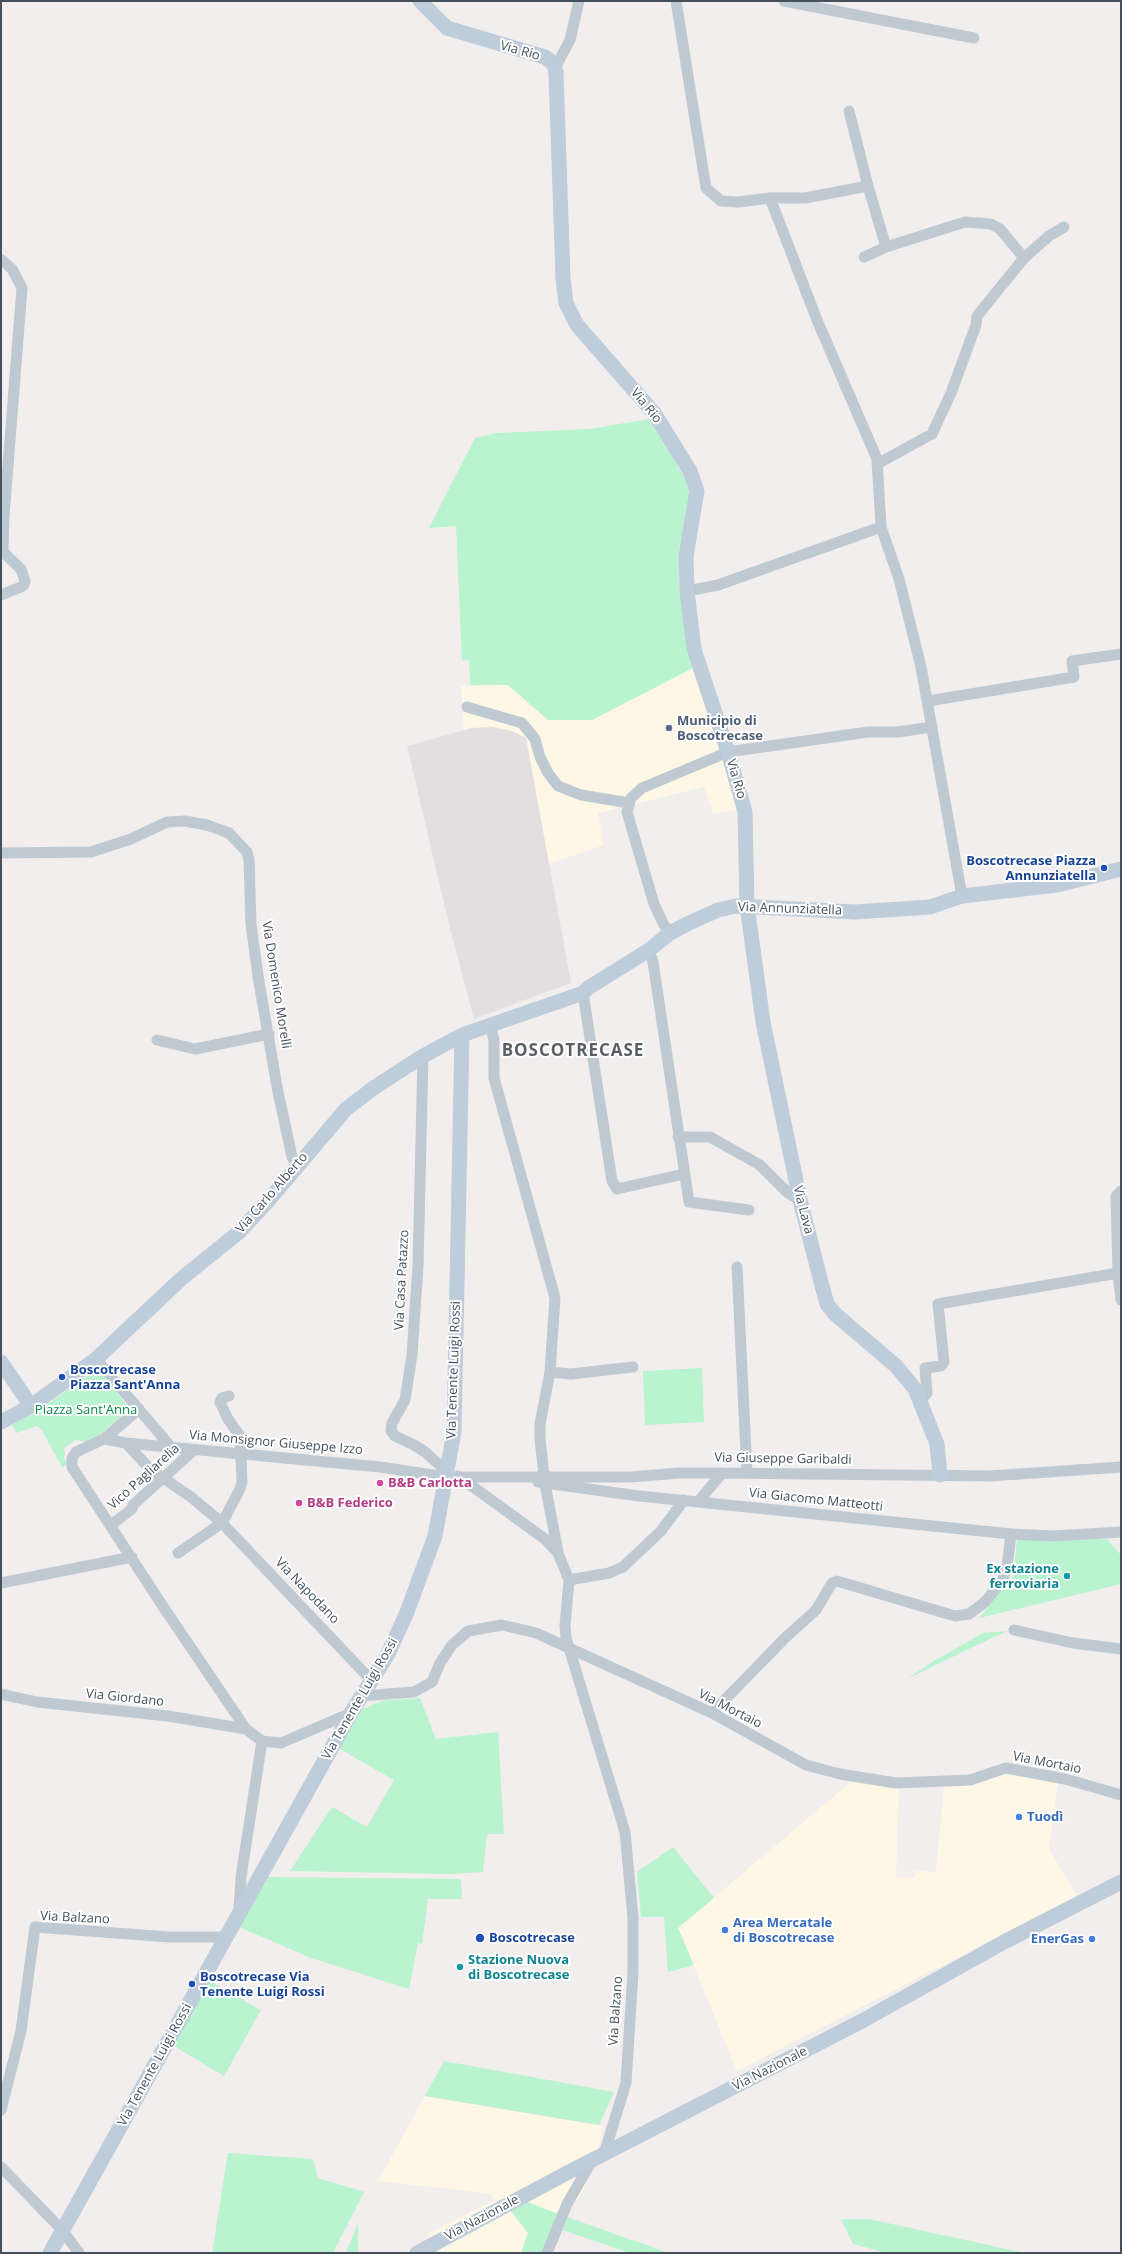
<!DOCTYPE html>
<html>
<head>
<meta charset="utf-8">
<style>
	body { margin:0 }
	#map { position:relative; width:1122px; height:2254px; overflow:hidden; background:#f2eeee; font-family:"Open Sans",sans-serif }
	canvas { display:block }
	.frame { position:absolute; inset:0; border:2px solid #45525e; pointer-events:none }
</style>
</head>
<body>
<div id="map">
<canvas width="1122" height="2254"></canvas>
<div class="frame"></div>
</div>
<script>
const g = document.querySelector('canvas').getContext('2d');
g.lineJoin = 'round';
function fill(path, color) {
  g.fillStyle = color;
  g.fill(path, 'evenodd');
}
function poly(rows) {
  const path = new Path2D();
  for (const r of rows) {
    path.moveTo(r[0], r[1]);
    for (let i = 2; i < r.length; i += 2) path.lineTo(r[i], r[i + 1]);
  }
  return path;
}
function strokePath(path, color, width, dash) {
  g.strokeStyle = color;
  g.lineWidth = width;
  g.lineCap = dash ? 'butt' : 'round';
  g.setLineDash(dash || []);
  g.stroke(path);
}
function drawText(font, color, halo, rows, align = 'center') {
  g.font = font + ' "Open Sans",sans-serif';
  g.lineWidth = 4;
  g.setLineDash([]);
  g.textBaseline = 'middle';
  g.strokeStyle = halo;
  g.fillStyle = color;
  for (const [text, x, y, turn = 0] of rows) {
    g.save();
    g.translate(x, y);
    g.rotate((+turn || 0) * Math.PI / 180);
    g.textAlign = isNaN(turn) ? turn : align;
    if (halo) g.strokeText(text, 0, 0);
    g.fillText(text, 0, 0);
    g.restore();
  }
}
const commercial = poly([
	[693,668,738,810,713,814,704,787,598,813,604,845,548,864,526,738,472,728,464,730,461,686,508,685,548,719,592,720],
	[1006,1771,1058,1781,1049,1849,1077,1896,737,2071,678,1928,851,1782,899,1787,896,1877,915,1878,915,1871,936,1872,944,1786],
	[425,2096,603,2126,593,2170,579,2198,571,2205,567,2217,511,2211,528,2233,521,2253,443,2253,438,2249,427,2234,496,2200,487,2193,378,2181]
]);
const education = poly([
	[493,727,512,731,526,738,571,983,474,1019,449,925,407,746,472,728]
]);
const green = poly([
	[649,419,690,486,689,505,679,550,679,588,693,668,592,720,548,720,508,685,470,685,469,660,462,661,456,526,429,528,475,438,497,433,589,429],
	[702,1368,704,1422,645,1425,643,1371],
	[97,1369,130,1409,91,1442,75,1440,63,1449,65,1452,64,1458,68,1464,62,1467,41,1429,37,1426,16,1433,12,1424,39,1410],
	[1107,1539,1121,1555,1121,1584,979,1618,1013,1577,1017,1540],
	[1007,1631,975,1646,907,1679,932,1662,983,1633],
	[420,1698,436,1739,498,1732,504,1834,487,1834,483,1872,452,1874,290,1871,332,1807,367,1827,394,1780,338,1748,359,1711,381,1701],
	[673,1847,714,1898,678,1928,694,1965,668,1972,664,1917,641,1917,637,1872],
	[265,1877,461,1879,462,1899,428,1899,422,1944,418,1943,409,1989,311,1958,237,1926],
	[208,1980,261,2010,224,2076,172,2045],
	[444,2061,614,2092,599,2125,425,2096],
	[228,2153,313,2159,318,2178,364,2192,333,2253,212,2253],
	[527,2202,559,2214,543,2253,521,2253,528,2233,511,2211],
	[567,2217,669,2253,630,2253,562,2230],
	[841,2219,869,2219,1025,2253,887,2253,853,2244],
	[358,2223,358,2253,346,2253]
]);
const street = poly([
	[676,1,706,188,721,201,738,202,770,198,817,320,877,459,881,527,899,579,921,667,962,896],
	[784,1,974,38],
	[555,68,570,40,579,1],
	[849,111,868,186,886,247],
	[770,198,805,198,868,186],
	[864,257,886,247,965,222,991,224,1000,229,1024,258],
	[877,464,932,434,951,393,976,325,977,316,1024,258,1049,236,1064,227],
	[687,591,718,585,881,527],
	[1,595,21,587,24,585,25,581,21,569,3,552,4,516,22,288,12,269,2,260],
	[928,701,1074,677,1072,661,1121,654],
	[467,707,522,723,535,739,540,757,548,773,558,786,581,795,629,803],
	[1,853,91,852,131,839,167,822,185,821,207,825,229,833,247,852,249,860,251,924,258,976,277,1087,292,1157,297,1165],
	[670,933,664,925,654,904,627,812,631,798,642,788,728,752,868,732,898,732,932,727],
	[649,950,653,962,689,1202,749,1210],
	[583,993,612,1181,617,1189,684,1174],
	[490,1024,494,1040,494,1078,555,1298,550,1372,540,1424,540,1439,545,1484,558,1552],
	[157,1040,195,1049,269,1034],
	[423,1056,418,1266,412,1355,405,1400,392,1423,391,1431,395,1436,414,1445,425,1452,446,1471],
	[678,1137,710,1137,760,1165,788,1193,800,1200],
	[1121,1191,1116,1196,1118,1273,1121,1300],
	[737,1267,747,1473],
	[96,1359,171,1447],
	[550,1372,571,1374,633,1367],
	[920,1400,927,1393,925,1368,941,1366,944,1362,938,1304,1118,1273],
	[139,1409,104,1439,76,1452,72,1458,72,1467,164,1608,246,1729,262,1741,281,1743,351,1713],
	[104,1439,126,1443,380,1467,446,1477,631,1477,679,1473,722,1473,990,1476,1121,1467],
	[126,1443,150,1469,191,1497,222,1523,371,1680],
	[458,1476,545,1539,558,1553,569,1580,565,1626,566,1638,625,1832,633,1918,633,1972,626,2083,604,2154],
	[538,1482,639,1496,1011,1534,1053,1536,1121,1532],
	[698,1502,722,1473],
	[111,1525,132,1509,133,1505,194,1450],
	[178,1553,222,1523,240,1489,242,1482,240,1436,228,1419,220,1402,222,1398,229,1396],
	[569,1580,609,1573,623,1567,661,1531,684,1500],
	[1,1583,132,1557],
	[1014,1630,1073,1643,1121,1649],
	[1,1694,37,1702,168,1716,246,1729],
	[361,1696,414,1692,432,1682,440,1663,452,1645,468,1631,502,1625,536,1633,712,1713,806,1765,840,1774,896,1783,970,1780,1006,1768,1065,1779,1121,1795],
	[712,1713,785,1638,816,1610,832,1583,837,1581,955,1616,969,1614,985,1602,1002,1581,1007,1567,1011,1534],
	[239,1912,241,1877,262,1741],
	[1,2110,21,2031,35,1927,169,1937,226,1937],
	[1,2167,63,2231,79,2253],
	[547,2253,567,2204,593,2159]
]);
const secondary = poly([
	[420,1,447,28,545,57,554,64,556,73,563,278,566,303,577,325,654,413,690,471,697,491,686,556,687,591,694,649,729,755,745,812,747,905,763,1022,800,1200,821,1282,827,1304,835,1314,896,1366,915,1389,937,1444,940,1475],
	[1,1362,31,1406],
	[1,1422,31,1406,96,1359,181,1279,238,1233,268,1201,346,1109,375,1087,423,1056,462,1035,583,993,588,988,649,950,670,933,687,924,718,910,736,906,855,912,930,907,962,896,1057,885,1121,869],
	[50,2253,351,1713,388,1654,407,1612,435,1536,454,1432,462,1035],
	[417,2253,565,2174,862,2021,1004,1942,1121,1882]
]);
const markers = [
	[669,728,4,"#5c6f8a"],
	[1104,868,4,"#1a4fb4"],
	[62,1377,4,"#1a4fb4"],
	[380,1483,4,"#d1479c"],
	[299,1503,4,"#d1479c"],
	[1067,1576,4,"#0f9aa8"],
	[1019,1817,4,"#3f7fe0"],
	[725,1930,4,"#3f7fe0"],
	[480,1938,5,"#1a4fb4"],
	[1092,1939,4,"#3f7fe0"],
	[460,1967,4,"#0f9aa8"],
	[192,1984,4,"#1a4fb4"]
];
const streetNames = [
	["Via Rio",520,51,16],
	["Via Rio",646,406,51],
	["Via Rio",736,779,74],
	["Via Annunziatella",790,909,2],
	["Via Domenico Morelli",276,985,81],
	["Via Carlo Alberto",272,1193,-49],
	["Via Lava",803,1210,76],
	["Via Casa Patazzo",402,1280,-87],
	["Via Tenente Luigi Rossi",454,1370,-88],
	["Via Monsignor Giuseppe Izzo",276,1443,5],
	["Via Giuseppe Garibaldi",783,1459,1],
	["Vico Pagliarelia",144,1477,-42],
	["Via Giacomo Matteotti",816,1500,6],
	["Via Napodano",307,1591,46],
	["Via Giordano",125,1698,6],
	["Via Tenente Luigi Rossi",360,1699,-60],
	["Via Mortaio",730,1709,27],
	["Via Mortaio",1047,1763,11],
	["Via Balzano",75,1918,3],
	["Via Balzano",616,2011,-86],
	["Via Tenente Luigi Rossi",155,2065,-61],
	["Via Nazionale",770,2069,-27],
	["Via Nazionale",482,2218,-28]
];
const serviceNames = [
	["Municipio di",677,721],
	["Boscotrecase",677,736]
];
const transitNames = [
	["Boscotrecase Piazza",1096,861,"right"],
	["Annunziatella",1096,876,"right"],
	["Boscotrecase",70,1370],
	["Piazza Sant'Anna",70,1385],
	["Boscotrecase",489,1938],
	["Boscotrecase Via",200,1977],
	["Tenente Luigi Rossi",200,1992]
];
const parkNames = [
	["Piazza Sant'Anna",86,1410]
];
const hotelNames = [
	["B&B Carlotta",388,1483],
	["B&B Federico",307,1503]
];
const cultureNames = [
	["Ex stazione",1059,1569],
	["ferroviaria",1059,1584],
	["Stazione Nuova",468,1960,"left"],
	["di Boscotrecase",468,1975,"left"]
];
const shopNames = [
	["Tuodì",1027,1817],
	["Area Mercatale",733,1923],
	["di Boscotrecase",733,1938],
	["EnerGas",1084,1939,"right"]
];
const districtNames = [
	["BOSCOTRECASE",573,1051]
];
fill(commercial, '#fef7e6');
fill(education, '#e3dfe0');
fill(green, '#b9f3cf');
strokePath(street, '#bec9d2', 11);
strokePath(secondary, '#bfccda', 15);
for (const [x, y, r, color] of markers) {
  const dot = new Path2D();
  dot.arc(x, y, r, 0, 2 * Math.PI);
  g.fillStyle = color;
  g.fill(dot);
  strokePath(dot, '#fff', 1.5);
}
drawText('13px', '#45525e', '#fff', streetNames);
drawText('bold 13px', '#4e5e75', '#fff', serviceNames, 'left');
drawText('bold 13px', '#164399', '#fff', transitNames, 'left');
drawText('13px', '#0e8749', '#fff', parkNames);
drawText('bold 13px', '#b23c85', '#fff', hotelNames, 'left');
drawText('bold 13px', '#0d838f', '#fff', cultureNames, 'right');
drawText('bold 13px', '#366cbe', '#fff', shopNames, 'left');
g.letterSpacing = '1px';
drawText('bold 17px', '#5b5f64', '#fff', districtNames);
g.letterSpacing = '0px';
</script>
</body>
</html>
